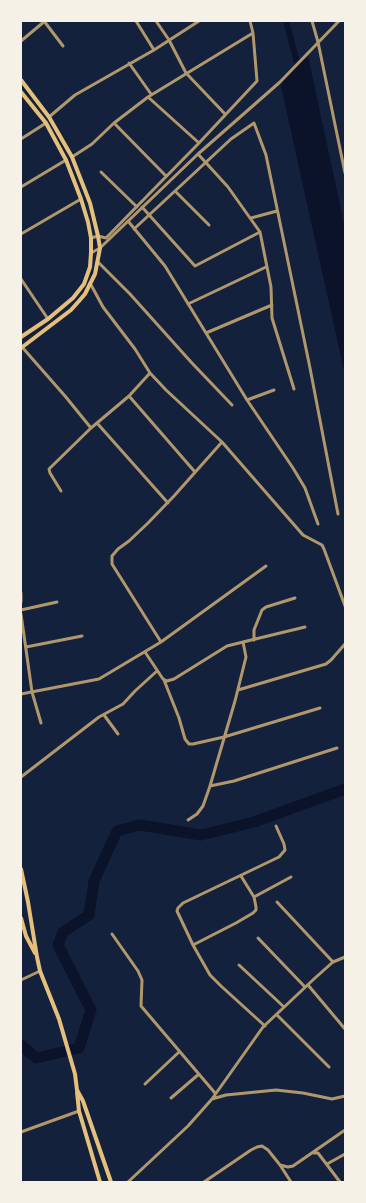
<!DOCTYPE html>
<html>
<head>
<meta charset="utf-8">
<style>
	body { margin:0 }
	#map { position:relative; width:366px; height:1203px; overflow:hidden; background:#14213d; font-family:Roboto,sans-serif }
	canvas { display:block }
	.frame { position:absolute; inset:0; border:22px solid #f6f1e7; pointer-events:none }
</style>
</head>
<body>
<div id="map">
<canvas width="366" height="1203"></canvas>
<div class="frame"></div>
</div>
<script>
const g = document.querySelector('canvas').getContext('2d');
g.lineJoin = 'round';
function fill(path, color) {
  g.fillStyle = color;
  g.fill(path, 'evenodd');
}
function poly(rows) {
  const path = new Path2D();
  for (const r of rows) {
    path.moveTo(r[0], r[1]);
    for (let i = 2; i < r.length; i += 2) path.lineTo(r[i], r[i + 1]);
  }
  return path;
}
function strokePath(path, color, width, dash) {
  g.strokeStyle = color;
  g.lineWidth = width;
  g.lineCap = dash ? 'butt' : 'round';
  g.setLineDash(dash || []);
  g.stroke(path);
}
const water = poly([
	[308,56,345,228,345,375,280,82]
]);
const canal = poly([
	[286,21,299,70]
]);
const river = poly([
	[21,1045,36,1058,79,1048,91,1010,58,945,63,932,89,915,94,881,117,831,140,825,201,835,254,822,345,789]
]);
const minor = poly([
	[44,21,63,46],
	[136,21,154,50],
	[156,21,169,40,186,73,225,114],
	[312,21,318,42,345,173],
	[21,41,45,21],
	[129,63,151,94],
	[148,97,199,143],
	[49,117,75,95,154,50,199,21],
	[114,123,166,176],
	[21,139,46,123],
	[198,154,228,187,260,232,271,287,272,318,294,389],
	[72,157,92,144,114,123,148,97,253,33],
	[101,172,137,207],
	[21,187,66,160],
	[175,191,209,225],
	[142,207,195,266,260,232],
	[251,218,277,211],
	[128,221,165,266,247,400,293,468,305,488,318,524],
	[134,229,231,139,254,123,266,155,310,368,338,514],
	[21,234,81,199],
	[91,238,98,236,106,238,199,143,257,81,253,33,250,21],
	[91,253,100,248,198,154,280,82,339,21],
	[98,262,130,294,191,362,232,405],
	[21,279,48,319],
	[90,283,103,307,135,349,150,373,166,390,222,442,303,535,322,545,324,549,345,606],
	[188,304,266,267],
	[206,333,272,305],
	[22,347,65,396,91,428,129,396,150,373],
	[129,396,195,472],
	[247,400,274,390],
	[97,423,168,503],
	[61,491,50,473,49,469,91,428],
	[21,593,21,602],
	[21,610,57,602],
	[21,614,32,692,41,723],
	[254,640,254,630,262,610,266,607,295,598],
	[161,642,112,564,112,556,118,549,129,541,148,523,174,496,222,442],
	[243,642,305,627],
	[26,647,82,636],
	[145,652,163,679,167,681,174,679,227,646,243,642,246,657,235,701,210,786,234,781,337,748],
	[164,680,179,718,185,739,189,744,193,744,224,737,320,708],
	[238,690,326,664,331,660,345,644],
	[21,694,99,679,161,642,266,566],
	[104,715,118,734],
	[21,777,99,717,123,704,135,691,157,671],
	[188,820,197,814,203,806,210,786],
	[241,876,254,897,256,907,256,910,253,913,236,923,193,945,210,975,221,986,265,1026],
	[254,897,291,877],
	[277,902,333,962],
	[112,934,138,971,142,980,141,1006,215,1093],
	[258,938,305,987],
	[193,945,177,911,178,908,183,903,279,857,285,850,284,844,276,826],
	[239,965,284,1007],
	[21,980,40,971],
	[308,985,345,1029],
	[277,1015,329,1067],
	[145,1084,179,1052],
	[171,1098,199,1074],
	[212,1099,226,1095,276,1090,303,1093,332,1099,345,1096],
	[21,1132,79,1111],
	[314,1153,318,1153,340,1182],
	[327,1164,345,1154],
	[280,1165,291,1182],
	[128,1182,188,1126,212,1099,263,1027,315,978,333,962,345,957],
	[204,1182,251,1150,257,1147,262,1146,268,1150,280,1165,288,1167,293,1166,345,1130]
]);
const secondary = poly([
	[21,80,49,117,72,157,90,203,98,236,100,248,95,274,85,294,79,301,71,310,21,348],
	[21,92,46,123,66,160,81,199,88,222,91,238,91,253,90,267,84,284,73,298,48,319,21,337],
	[21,869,28,902,37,957,40,971,59,1019,75,1074,77,1090,83,1101,111,1182],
	[21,918,26,936,35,953],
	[77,1092,79,1111,100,1182]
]);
fill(water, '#0b132b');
strokePath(canal, '#0b132b', 6);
strokePath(river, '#0b132b', 11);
strokePath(minor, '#b1986c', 3);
strokePath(secondary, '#e5c07b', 4);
</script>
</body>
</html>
